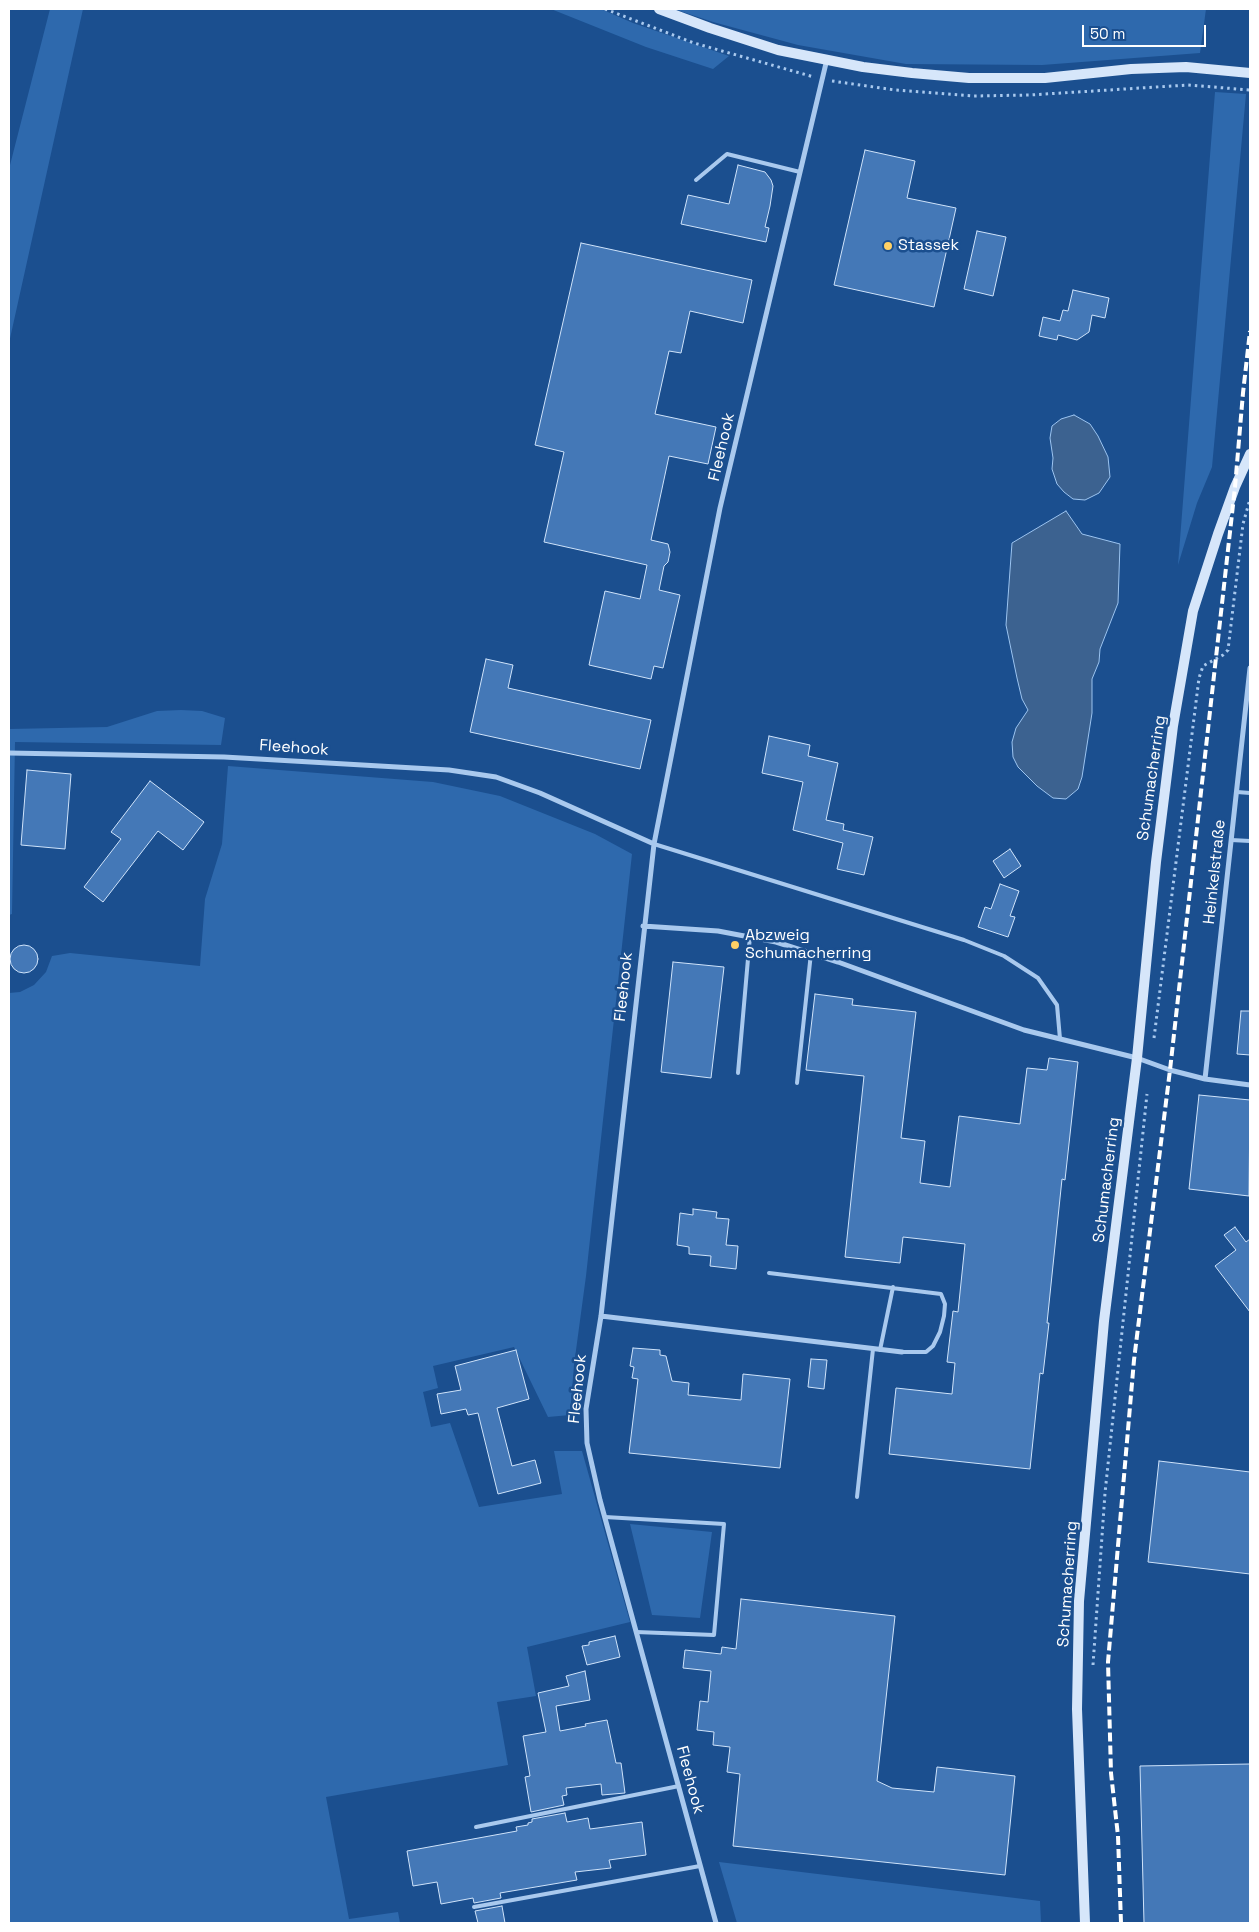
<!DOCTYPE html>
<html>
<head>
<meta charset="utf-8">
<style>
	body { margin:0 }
	#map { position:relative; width:1259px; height:1932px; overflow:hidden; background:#1b4f8f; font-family:"Space Grotesk",sans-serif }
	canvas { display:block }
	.frame { position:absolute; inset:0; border:10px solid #fff; pointer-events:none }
	.scale { position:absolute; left:1082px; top:25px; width:124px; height:22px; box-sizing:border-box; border:2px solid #fff; border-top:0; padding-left:6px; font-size:15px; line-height:18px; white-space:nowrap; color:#fff; -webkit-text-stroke:4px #1b4f8f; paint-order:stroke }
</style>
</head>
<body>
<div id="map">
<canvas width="1259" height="1932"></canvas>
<div class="frame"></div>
<div class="scale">50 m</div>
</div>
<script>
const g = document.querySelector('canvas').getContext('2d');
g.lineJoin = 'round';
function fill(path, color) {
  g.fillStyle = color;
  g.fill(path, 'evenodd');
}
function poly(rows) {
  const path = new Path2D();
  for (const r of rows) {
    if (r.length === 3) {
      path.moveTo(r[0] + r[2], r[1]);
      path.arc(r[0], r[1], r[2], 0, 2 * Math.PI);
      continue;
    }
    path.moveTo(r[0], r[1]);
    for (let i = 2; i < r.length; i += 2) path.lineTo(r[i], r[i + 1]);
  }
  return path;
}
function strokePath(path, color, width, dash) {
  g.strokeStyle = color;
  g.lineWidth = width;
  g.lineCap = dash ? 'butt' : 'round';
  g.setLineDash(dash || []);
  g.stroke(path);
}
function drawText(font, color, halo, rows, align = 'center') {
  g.font = font + ' "Space Grotesk",sans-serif';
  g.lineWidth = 5;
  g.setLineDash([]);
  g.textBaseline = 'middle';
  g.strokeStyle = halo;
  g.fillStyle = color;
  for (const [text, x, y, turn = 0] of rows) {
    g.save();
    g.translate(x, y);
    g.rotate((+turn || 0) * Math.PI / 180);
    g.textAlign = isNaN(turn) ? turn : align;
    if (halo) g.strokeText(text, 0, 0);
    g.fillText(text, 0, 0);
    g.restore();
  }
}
const green = poly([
	[50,9,83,9,9,343,9,169],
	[551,9,601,9,633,23,729,56,713,69,646,47],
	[674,9,1206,9,1200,53,1042,65,906,64,798,45,713,22],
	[1215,92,1246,94,1212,467,1197,503,1178,565],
	[181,710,202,711,225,718,221,745,15,742,12,914,9,915,9,729,107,727,157,711],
	[228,766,433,782,500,796,595,834,632,854,586,1276,574,1365,570,1415,548,1417,514,1347,433,1366,438,1388,423,1392,431,1427,450,1423,479,1507,562,1494,554,1451,582,1451,630,1622,527,1647,536,1696,497,1702,508,1765,326,1797,349,1919,398,1912,400,1923,9,1923,9,993,20,992,34,985,46,972,52,956,70,953,200,966,205,899,222,844],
	[630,1524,712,1532,700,1618,652,1615],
	[719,1862,1040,1901,1041,1923,737,1923]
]);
const water = poly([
	[1074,415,1090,424,1098,436,1108,457,1110,477,1099,493,1085,500,1073,499,1064,492,1057,484,1052,469,1053,458,1050,438,1052,426,1061,419,1074,415],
	[1066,511,1082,534,1120,544,1118,603,1100,649,1099,662,1092,679,1092,713,1082,777,1078,789,1066,799,1053,798,1037,786,1018,767,1013,757,1012,742,1016,728,1028,710,1022,699,1017,678,1006,625,1012,543,1066,511]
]);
const building = poly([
	[865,150,915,161,907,198,956,208,934,307,834,285,865,150],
	[738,165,765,172,771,180,773,186,770,206,765,227,769,228,766,242,681,224,688,195,729,204,738,165],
	[977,231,1006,237,993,296,964,289,977,231],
	[581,243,752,280,743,323,690,311,681,353,669,351,655,414,716,427,708,464,669,456,651,540,668,544,670,552,668,562,664,566,659,590,680,595,663,668,654,666,651,679,589,665,605,591,640,599,647,565,544,542,564,452,535,445,581,243],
	[1073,290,1109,298,1105,318,1092,315,1089,332,1077,340,1058,335,1057,340,1039,336,1043,317,1060,321,1063,310,1068,311,1073,290],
	[486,659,513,665,508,688,651,720,640,769,470,732,486,659],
	[769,736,810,745,808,756,838,763,826,820,844,824,843,830,873,837,864,875,837,869,843,843,793,830,803,782,762,773,769,736],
	[27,770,71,774,65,849,21,845,27,770],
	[150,781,204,822,183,850,158,831,103,902,84,887,121,839,111,832,150,781],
	[1010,849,1021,866,1004,878,993,861,1010,849],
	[1000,884,1019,891,1010,916,1015,917,1008,937,978,927,985,907,991,909,1000,884],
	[24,959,14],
	[673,962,724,967,711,1078,661,1072,673,962],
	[815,994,853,999,852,1005,916,1012,901,1138,925,1141,920,1183,950,1187,959,1116,1020,1124,1027,1068,1047,1070,1049,1058,1078,1062,1065,1180,1062,1179,1047,1323,1049,1323,1043,1374,1040,1373,1030,1469,889,1454,896,1388,952,1394,955,1363,947,1362,953,1311,958,1312,965,1244,903,1237,900,1263,845,1257,864,1076,806,1070,815,994],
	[1241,1011,1250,1011,1250,1055,1237,1054,1241,1011],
	[1199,1095,1250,1100,1249,1196,1189,1189,1199,1095],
	[693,1209,717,1212,716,1218,729,1219,726,1245,738,1246,736,1269,710,1266,711,1256,689,1254,689,1247,677,1245,680,1213,693,1215,693,1209],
	[1235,1227,1246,1242,1250,1239,1250,1312,1215,1266,1236,1250,1224,1235,1235,1227],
	[633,1348,660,1350,660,1355,666,1356,672,1381,689,1383,688,1395,741,1400,743,1374,790,1379,780,1468,629,1453,638,1379,632,1378,634,1367,630,1366,633,1348],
	[516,1350,529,1399,497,1408,512,1466,535,1460,541,1483,498,1494,478,1413,468,1415,466,1409,441,1414,437,1394,461,1390,455,1366,516,1350],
	[811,1359,827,1360,824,1389,808,1387,811,1359],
	[1159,1461,1250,1472,1250,1574,1148,1562,1159,1461],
	[741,1599,895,1616,877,1781,892,1788,934,1792,937,1767,1015,1776,1005,1875,733,1846,740,1774,727,1772,730,1747,713,1745,714,1732,697,1730,700,1701,708,1702,711,1671,683,1668,685,1650,721,1654,722,1647,736,1649,741,1599],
	[615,1636,620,1657,587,1665,582,1646,589,1645,589,1642,615,1636],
	[585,1671,590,1700,556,1706,560,1731,586,1726,585,1724,607,1720,616,1763,621,1763,625,1793,602,1795,601,1784,566,1788,567,1795,562,1796,564,1805,531,1812,525,1777,530,1776,523,1736,546,1732,538,1693,569,1686,566,1676,585,1671],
	[1250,1764,1250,1923,1144,1923,1140,1766,1250,1764],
	[565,1813,567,1822,588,1818,590,1829,642,1822,646,1855,609,1860,611,1868,575,1872,577,1880,500,1893,501,1898,474,1903,473,1898,441,1904,437,1882,413,1886,407,1851,517,1831,516,1827,528,1825,528,1823,532,1822,532,1819,565,1813],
	[502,1906,505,1923,478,1923,475,1911,502,1906]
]);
const path = poly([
	[605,9,694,43,814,77],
	[832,81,895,90,974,96,1030,95,1188,85,1250,90],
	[1154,1038,1199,678,1203,666,1223,655,1228,650,1243,524,1250,499],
	[1093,1665,1105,1493,1147,1094]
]);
const lane = poly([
	[696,180,727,154,800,172],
	[1237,792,1250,793],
	[1231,840,1250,841],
	[654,844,964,940,1004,956,1038,978,1057,1005,1060,1039],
	[738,1073,750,936],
	[797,1083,811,953],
	[769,1273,941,1294,945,1304,944,1316,940,1332,933,1346,926,1352,902,1352],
	[880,1350,893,1287],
	[857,1497,873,1349],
	[605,1517,724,1524,714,1635,636,1632],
	[476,1827,679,1786],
	[474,1907,700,1866]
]);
const street = poly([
	[9,753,224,757,449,770,496,777,540,793,654,844],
	[643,926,718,931,776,942,838,962,1024,1030,1137,1058,1170,1070,1205,1079,1250,1085],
	[1205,1079,1250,668],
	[601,1316,902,1352],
	[716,1923,600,1500,587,1443,586,1409,601,1316,654,844,720,508,827,59]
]);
const secondary = poly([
	[659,9,710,28,778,50,863,67,912,73,969,78,1045,78,1131,69,1186,67,1250,73],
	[1085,1923,1077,1709,1079,1601,1104,1321,1137,1058,1156,862,1173,726,1193,611,1218,534,1235,487,1250,454]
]);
const rail = poly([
	[1121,1923,1118,1836,1111,1773,1108,1662,1134,1360,1170,1070,1235,487,1243,393,1250,331]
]);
const markers = [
	[888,246,5,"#ffd166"],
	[735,945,5,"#ffd166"]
];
const poiNames = [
	["Stassek",898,246],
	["Abzweig",745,936],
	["Schumacherring",745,954]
];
const streetNames = [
	["Fleehook",722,447,-77],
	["Fleehook",294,748,4],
	["Schumacherring",1152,778,-82],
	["Heinkelstraße",1215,872,-84],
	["Fleehook",624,987,-84],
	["Schumacherring",1107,1180,-83],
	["Fleehook",578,1389,-84],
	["Schumacherring",1068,1584,-86],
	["Fleehook",690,1780,75]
];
fill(green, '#2e69ad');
fill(water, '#3c6290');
strokePath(water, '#9cc4f0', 1);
fill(building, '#4478b7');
strokePath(building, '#cfe3fa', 1);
strokePath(path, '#a9c9ee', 3, [2.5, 4]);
strokePath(lane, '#a9c9ee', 4);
strokePath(street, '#a9c9ee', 5);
strokePath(secondary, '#d6e6fa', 10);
strokePath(rail, '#fff', 4, [9, 4]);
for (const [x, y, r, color] of markers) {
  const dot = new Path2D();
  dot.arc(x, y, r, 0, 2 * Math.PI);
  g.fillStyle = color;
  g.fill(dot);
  strokePath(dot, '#1b4f8f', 2);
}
drawText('16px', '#fff', '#1b4f8f', poiNames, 'left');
drawText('16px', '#fff', '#1b4f8f', streetNames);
</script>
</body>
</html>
